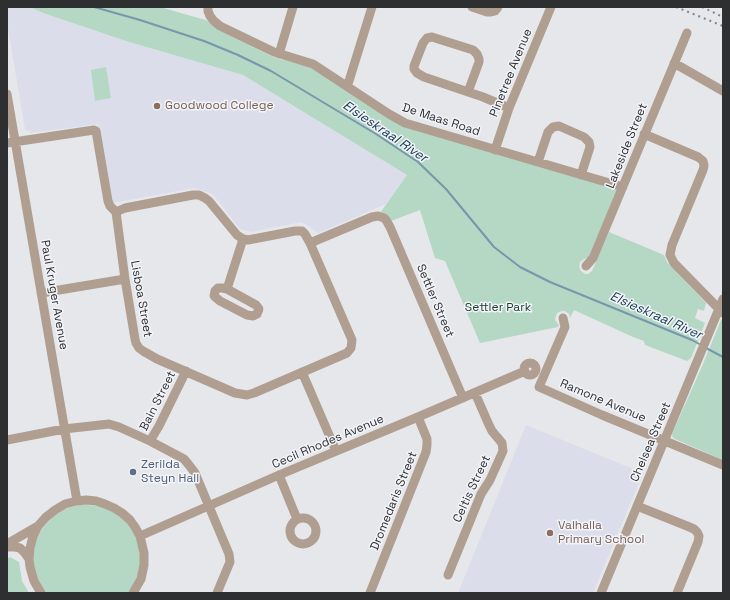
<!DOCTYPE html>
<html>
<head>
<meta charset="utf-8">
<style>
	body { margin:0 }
	#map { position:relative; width:730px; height:600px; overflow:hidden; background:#e6e7eb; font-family:"Space Grotesk",sans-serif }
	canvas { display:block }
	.frame { position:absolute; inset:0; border:8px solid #2e2f31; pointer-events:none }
</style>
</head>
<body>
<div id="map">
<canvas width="730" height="600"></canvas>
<div class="frame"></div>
</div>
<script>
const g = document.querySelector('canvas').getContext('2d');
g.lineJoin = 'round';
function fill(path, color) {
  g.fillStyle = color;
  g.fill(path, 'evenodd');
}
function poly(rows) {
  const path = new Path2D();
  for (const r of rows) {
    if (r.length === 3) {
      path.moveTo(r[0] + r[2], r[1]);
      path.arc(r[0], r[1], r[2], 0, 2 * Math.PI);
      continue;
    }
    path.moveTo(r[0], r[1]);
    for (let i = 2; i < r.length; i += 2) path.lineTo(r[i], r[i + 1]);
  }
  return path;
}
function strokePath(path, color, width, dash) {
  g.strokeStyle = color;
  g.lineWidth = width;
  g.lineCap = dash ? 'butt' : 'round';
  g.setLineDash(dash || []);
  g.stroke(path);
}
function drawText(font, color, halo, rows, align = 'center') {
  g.font = font + ' "Space Grotesk",sans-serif';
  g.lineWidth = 3;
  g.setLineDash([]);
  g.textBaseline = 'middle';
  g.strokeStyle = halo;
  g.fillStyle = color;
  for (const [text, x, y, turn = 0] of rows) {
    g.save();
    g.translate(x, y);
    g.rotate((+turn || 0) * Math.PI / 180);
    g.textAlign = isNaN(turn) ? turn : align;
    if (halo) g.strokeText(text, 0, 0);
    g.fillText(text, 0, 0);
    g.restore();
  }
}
const built = poly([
	[7,7,30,7,43,13,129,42,243,75,407,175,386,204,318,233,302,222,251,232,240,229,215,197,211,193,194,188,112,203,98,124,31,133,25,129,7,23],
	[526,425,643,473,593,593,458,593]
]);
const green = poly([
	[30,7,160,7,209,21,219,30,271,56,279,59,303,64,312,67,389,118,616,189,617,191,588,258,584,259,580,262,579,267,581,271,585,274,588,274,592,271,609,232,664,255,667,262,706,303,704,311,698,309,695,318,705,323,691,358,687,361,645,345,644,341,633,337,574,310,570,318,569,314,565,311,562,311,557,313,555,320,559,325,558,327,480,343,445,261,435,258,420,210,391,221,380,213,407,175,243,75,129,42,43,13],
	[106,67,111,98,95,101,91,70],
	[721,320,723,320,723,460,675,439,673,438,672,434,703,364],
	[80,505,87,505,103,507,116,514,128,524,132,530,139,544,141,559,138,575,132,588,128,593,45,593,35,573,33,558,35,543,38,535,42,529,52,517,65,509],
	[10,557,19,562,22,581,29,593,7,593,7,559]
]);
const stream = poly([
	[94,7,140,20,204,41,238,55,271,71,376,134,418,162,446,189,494,247,520,267,550,282,692,340,701,345],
	[706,348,723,357]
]);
const minor = poly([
	[208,7,208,11,210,16,214,21,220,26,274,52,313,64,389,114,405,123,623,187],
	[472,7,487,12,491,12,495,11,498,7],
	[279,54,293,7],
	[674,63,723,91],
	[347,86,349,81,372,7],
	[468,92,479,62,479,59,477,54,473,50,432,37,427,38,423,43,414,66,414,69,417,73,424,77,483,97,509,108],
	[7,94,77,501],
	[644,134,698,157,703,161,704,166,703,170,672,245,670,255,674,263,723,313],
	[7,143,94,130,96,131,108,201,110,206,116,212,125,279,135,339,136,343,139,348,143,351,157,359,235,393,247,395,254,393,347,353,351,348,352,340,310,243,305,234,302,231,295,231,248,240,243,239,237,235,209,201,205,198,199,195,193,195,125,208,116,212],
	[495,150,509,108,551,7],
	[538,162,548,132,553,127,559,126,584,137,589,142,590,147,581,175],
	[310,243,372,217,378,216,384,218,386,220,390,227,463,398],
	[586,266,593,258,687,33],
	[218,288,222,288,227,289,256,305,259,309,257,314,253,316,247,315,220,301,214,296,215,291,218,288],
	[227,289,243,239],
	[41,293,125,279],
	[563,318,565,327,539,387,602,415,723,465],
	[530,369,6],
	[302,372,336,451],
	[7,440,64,429,109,424,119,427,150,441,184,459,189,465,195,473,229,554,230,562,217,593],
	[150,441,159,426,186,371],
	[279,475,297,519],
	[637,506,687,526,694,529,697,532,699,536,698,542,677,593],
	[303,531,13],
	[140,536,279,475,418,417,525,371],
	[7,544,38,526],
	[7,547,15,547,20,548,24,552,29,559],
	[448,575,481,494,490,480,503,451,502,443,492,431,489,425,475,393],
	[41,593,34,581,30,567,29,559,30,548,33,536,38,526,46,517,55,510,65,504,77,501,86,500,96,501,105,504,114,508,122,513,130,520,135,527,140,536,144,553,144,565,141,579,133,593],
	[370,593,426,452,427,445,427,439,418,417],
	[601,593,723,299]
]);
const rail = poly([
	[676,7,723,26],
	[702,7,723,17]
]);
const markers = [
	[157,106,4,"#8d6e63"],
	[133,472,4,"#5c6f8a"],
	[550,533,4,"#8d6e63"]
];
const streetNames = [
	["Pinetree Avenue",511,73,-68],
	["De Maas Road",441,120,18],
	["Lakeside Street",627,146,-68],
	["Paul Kruger Avenue",54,295,80],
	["Lisboa Street",141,299,80],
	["Settler Street",435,301,67],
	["Bain Street",158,401,-63],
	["Ramone Avenue",603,401,23],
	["Cecil Rhodes Avenue",328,442,-23],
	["Chelsea Street",651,442,-67],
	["Celtis Street",472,489,-65],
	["Dromedaris Street",394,501,-68]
];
const educationNames = [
	["Goodwood College",165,106],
	["Valhalla",558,526],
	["Primary School",558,540]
];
const parkNames = [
	["Settler Park",498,308]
];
const serviceNames = [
	["Zerilda",141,465],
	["Steyn Hall",141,479]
];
const waterNames = [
	["Elsieskraal River",385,132,34],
	["Elsieskraal River",656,316,24]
];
fill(built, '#dbdeea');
fill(green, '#b4d8c4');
strokePath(stream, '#7697ac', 2);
strokePath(minor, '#b09f91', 9);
strokePath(rail, '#87888b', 2, [2, 4]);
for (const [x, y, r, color] of markers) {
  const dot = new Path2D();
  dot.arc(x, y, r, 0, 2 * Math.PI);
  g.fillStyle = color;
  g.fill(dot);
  strokePath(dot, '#f3f4f9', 1.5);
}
drawText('12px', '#2e2f31', '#f3f4f9', streetNames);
drawText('12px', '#785e54', '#f3f4f9', educationNames, 'left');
drawText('12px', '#143c2a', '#f3f4f9', parkNames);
drawText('12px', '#4e5e75', '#f3f4f9', serviceNames, 'left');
drawText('italic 13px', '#12394d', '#f3f4f9', waterNames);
</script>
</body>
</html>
